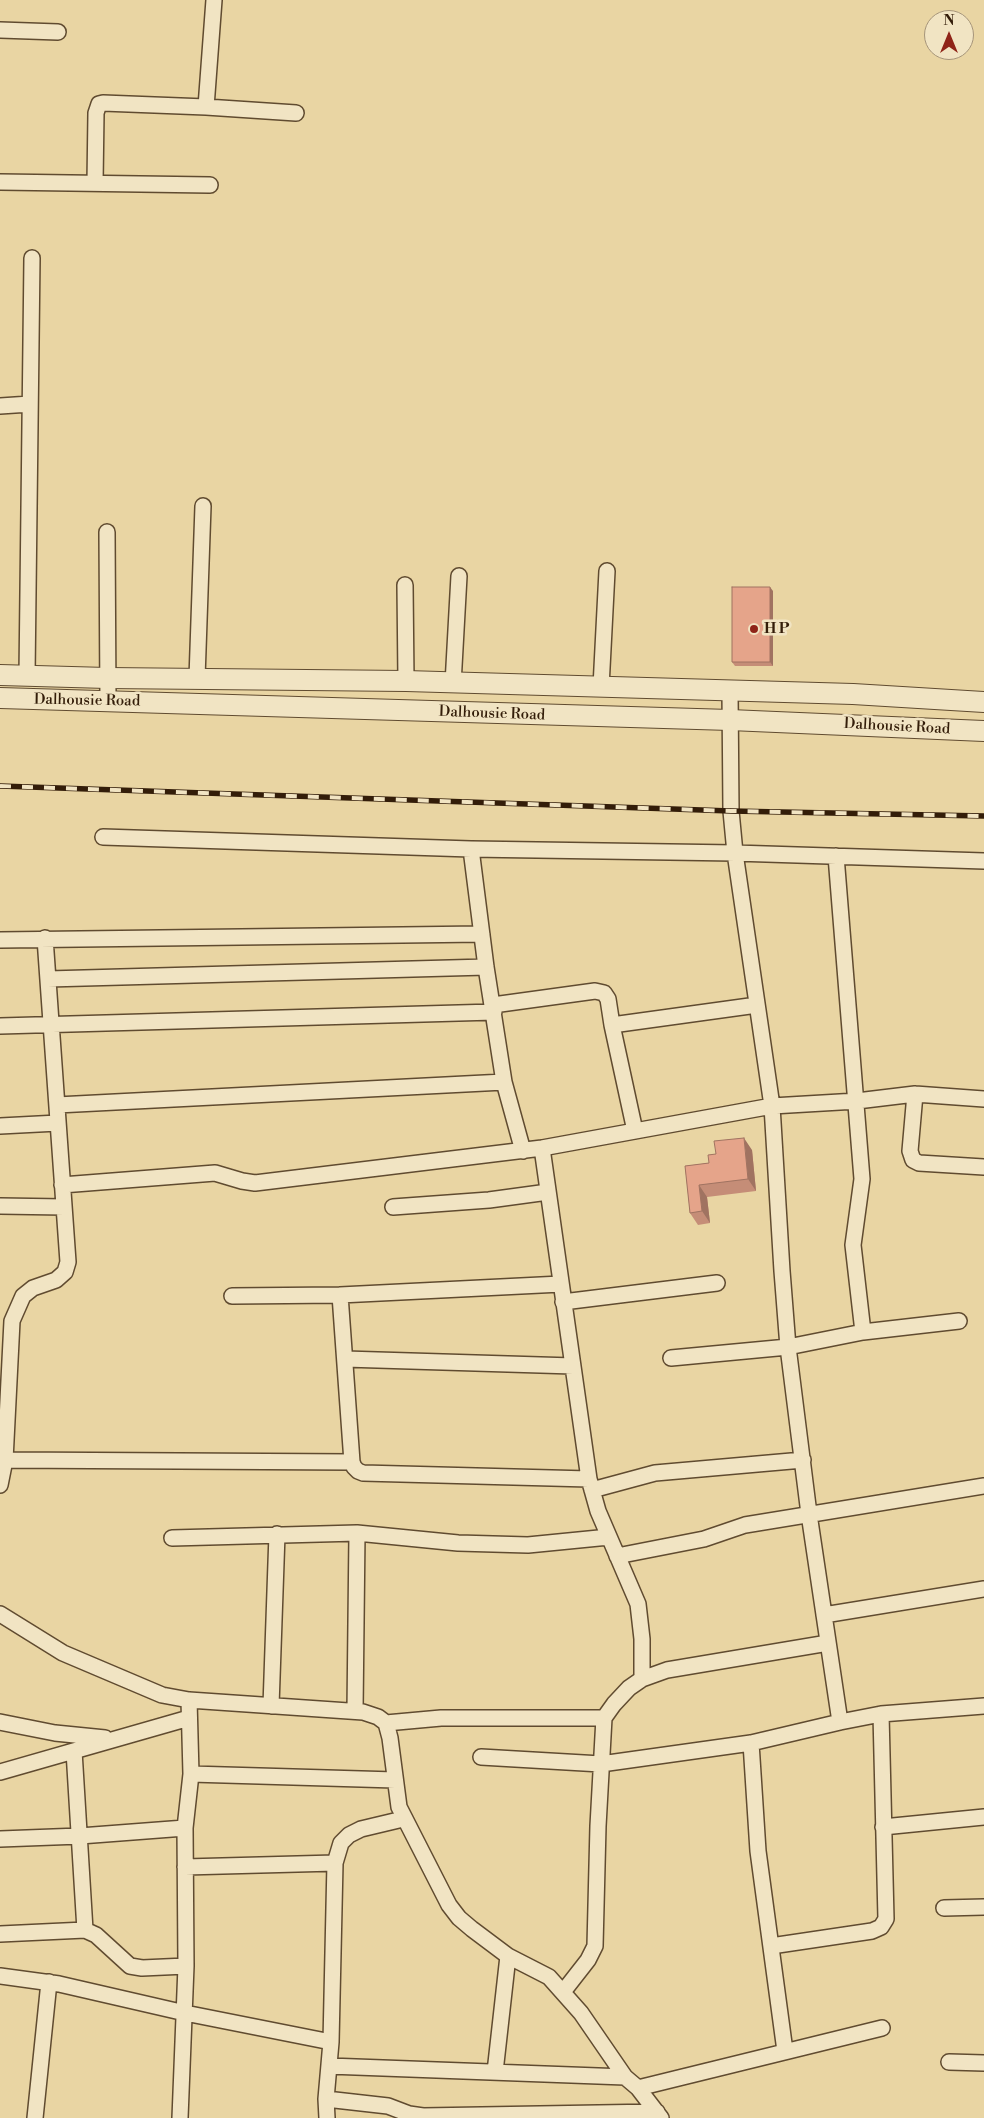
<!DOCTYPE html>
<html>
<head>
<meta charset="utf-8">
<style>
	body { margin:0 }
	#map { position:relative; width:984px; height:2118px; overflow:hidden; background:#e9d5a3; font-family:"Libre Bodoni",serif }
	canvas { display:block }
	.north { position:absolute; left:924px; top:10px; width:50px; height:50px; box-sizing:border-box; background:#f1e4c3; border:1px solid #a59479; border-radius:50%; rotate:0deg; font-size:14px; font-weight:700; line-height:20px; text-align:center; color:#331d09 }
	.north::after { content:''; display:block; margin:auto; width:18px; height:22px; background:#8f2418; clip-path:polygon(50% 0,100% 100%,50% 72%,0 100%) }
</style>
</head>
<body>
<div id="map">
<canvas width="984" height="2118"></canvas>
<div class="north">N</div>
</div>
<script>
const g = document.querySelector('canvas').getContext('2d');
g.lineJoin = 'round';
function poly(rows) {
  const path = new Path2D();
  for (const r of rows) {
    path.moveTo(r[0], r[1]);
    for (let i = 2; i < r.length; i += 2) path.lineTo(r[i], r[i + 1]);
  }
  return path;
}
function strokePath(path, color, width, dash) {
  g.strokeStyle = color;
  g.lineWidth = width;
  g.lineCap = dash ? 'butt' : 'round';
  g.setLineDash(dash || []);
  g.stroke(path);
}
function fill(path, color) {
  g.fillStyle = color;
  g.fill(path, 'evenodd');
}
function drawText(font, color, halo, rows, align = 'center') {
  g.font = font + ' "Libre Bodoni",serif';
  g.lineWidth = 5;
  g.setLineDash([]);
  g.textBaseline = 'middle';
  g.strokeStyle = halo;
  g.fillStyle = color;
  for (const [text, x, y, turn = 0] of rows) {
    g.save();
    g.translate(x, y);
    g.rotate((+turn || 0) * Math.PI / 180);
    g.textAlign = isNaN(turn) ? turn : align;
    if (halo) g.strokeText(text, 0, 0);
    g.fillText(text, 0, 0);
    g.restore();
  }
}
const minor = poly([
	[0,30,58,32],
	[206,107,214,0],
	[0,182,210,185],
	[95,183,96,113,99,104,103,103,206,107,296,113],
	[0,406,30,404],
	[107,532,108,702],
	[405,585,406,681],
	[27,675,32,258],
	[197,678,203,506],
	[453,684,459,576],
	[601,687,607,571],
	[730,692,731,811,735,853,772,1106,782,1271,788,1347,809,1514,840,1722],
	[103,837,471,849,735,853,984,861],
	[471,849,486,967,504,1082,523,1151],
	[836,856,862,1179,853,1245,863,1332],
	[0,940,482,934],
	[48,979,486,967],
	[493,1005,595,991,604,993,608,999,612,1025,635,1131],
	[612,1025,757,1005],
	[0,1026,494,1012],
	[915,1094,910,1151,913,1160,919,1163,984,1167],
	[57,1105,504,1082],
	[0,1126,58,1123],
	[542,1148,589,1479,598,1511,638,1604,642,1639,642,1679],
	[62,1185,215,1173,242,1181,255,1183,542,1148,772,1106,857,1101,915,1094,984,1099],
	[0,1206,64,1207],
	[393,1207,489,1200,548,1192],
	[340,1295,352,1462,354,1467,358,1471,363,1473,589,1479],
	[232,1296,340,1295,561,1284],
	[563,1302,717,1283],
	[671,1358,788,1347,863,1332,959,1321],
	[345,1359,573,1366],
	[5,1460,352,1462],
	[0,1485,5,1460,12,1321,23,1296,33,1288,56,1280,65,1272,68,1262,45,938],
	[592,1490,655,1473,803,1460],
	[172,1538,357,1533,458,1543,528,1545,609,1537],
	[617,1556,704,1539,745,1525,984,1486],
	[0,1614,63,1653,162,1695,189,1700,363,1712,378,1717,386,1723,390,1738,399,1807,449,1905,459,1918,472,1929,508,1956,549,1977,581,2013,625,2077,638,2088,661,2118],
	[824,1615,984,1589],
	[271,1706,277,1534],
	[355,1711,357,1533],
	[0,1722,55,1733,105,1738],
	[386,1723,441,1718,604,1718],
	[751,1743,758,1851,785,2051],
	[74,1751,85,1930],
	[481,1757,601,1764,751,1743,840,1722,881,1714,984,1706],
	[0,1772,189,1718],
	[191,1774,395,1780],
	[883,1827,984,1817],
	[0,1839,80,1836,185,1828],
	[185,1867,335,1863],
	[944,1908,984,1907],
	[0,1934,85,1930,96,1935,130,1966,142,1968,186,1966],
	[771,1946,872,1931,881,1927,886,1919,881,1714],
	[0,1976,59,1984,185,2013,331,2042],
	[563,1992,588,1960,595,1946,598,1826,604,1718,614,1704,629,1688,642,1679,667,1670,828,1643],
	[949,2062,984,2063],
	[329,2066,625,2077],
	[495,2072,508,1956],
	[638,2088,882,2028],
	[326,2099,388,2106,409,2114,423,2116,657,2112],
	[35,2118,49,1982],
	[180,2118,186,1966,185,1828,191,1774,189,1700],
	[327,2118,326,2099,331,2042,335,1863,341,1843,349,1835,361,1829,403,1819]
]);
const tertiary = poly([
	[0,675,107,678,406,681,853,694,984,702],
	[0,698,730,720,984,731]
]);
const rail = poly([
	[0,786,731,811,984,816]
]);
const wall = poly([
	[773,591,773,666,735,666,732,662],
	[752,1150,756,1191,707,1197,710,1223,698,1225,690,1213,685,1166,709,1163]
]);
const shadedWall = poly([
	[770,587,773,591,773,666,770,662],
	[744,1138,752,1150,756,1191,748,1179],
	[699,1185,707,1197,710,1223,702,1211]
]);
const building = poly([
	[732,587,770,587,770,662,732,662,732,587],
	[744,1138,748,1179,699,1185,702,1211,690,1213,685,1166,709,1163,708,1155,716,1154,714,1141,744,1138]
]);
const markers = [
	[754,629,5,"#8f2418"]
];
const poiNames = [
	["H P",764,629]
];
const streetNames = [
	["Dalhousie Road",87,701,1],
	["Dalhousie Road",492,714,2],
	["Dalhousie Road",897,727,3]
];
strokePath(minor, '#604b30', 18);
strokePath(tertiary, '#604b30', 22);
strokePath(minor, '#f1e4c3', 15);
strokePath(tertiary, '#f1e4c3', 20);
strokePath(rail, '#331d09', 5.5);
strokePath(rail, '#f1e4c3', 4, [11]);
fill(wall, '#c58d77');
fill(shadedWall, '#a07361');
fill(building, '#e5a48a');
strokePath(building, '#a07361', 1);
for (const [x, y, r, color] of markers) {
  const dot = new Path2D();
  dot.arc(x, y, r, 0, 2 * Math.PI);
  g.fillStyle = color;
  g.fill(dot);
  strokePath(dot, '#f1e4c3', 2);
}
drawText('bold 15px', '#331d09', '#f1e4c3', poiNames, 'left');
drawText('15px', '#331d09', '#f1e4c3', streetNames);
</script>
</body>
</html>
